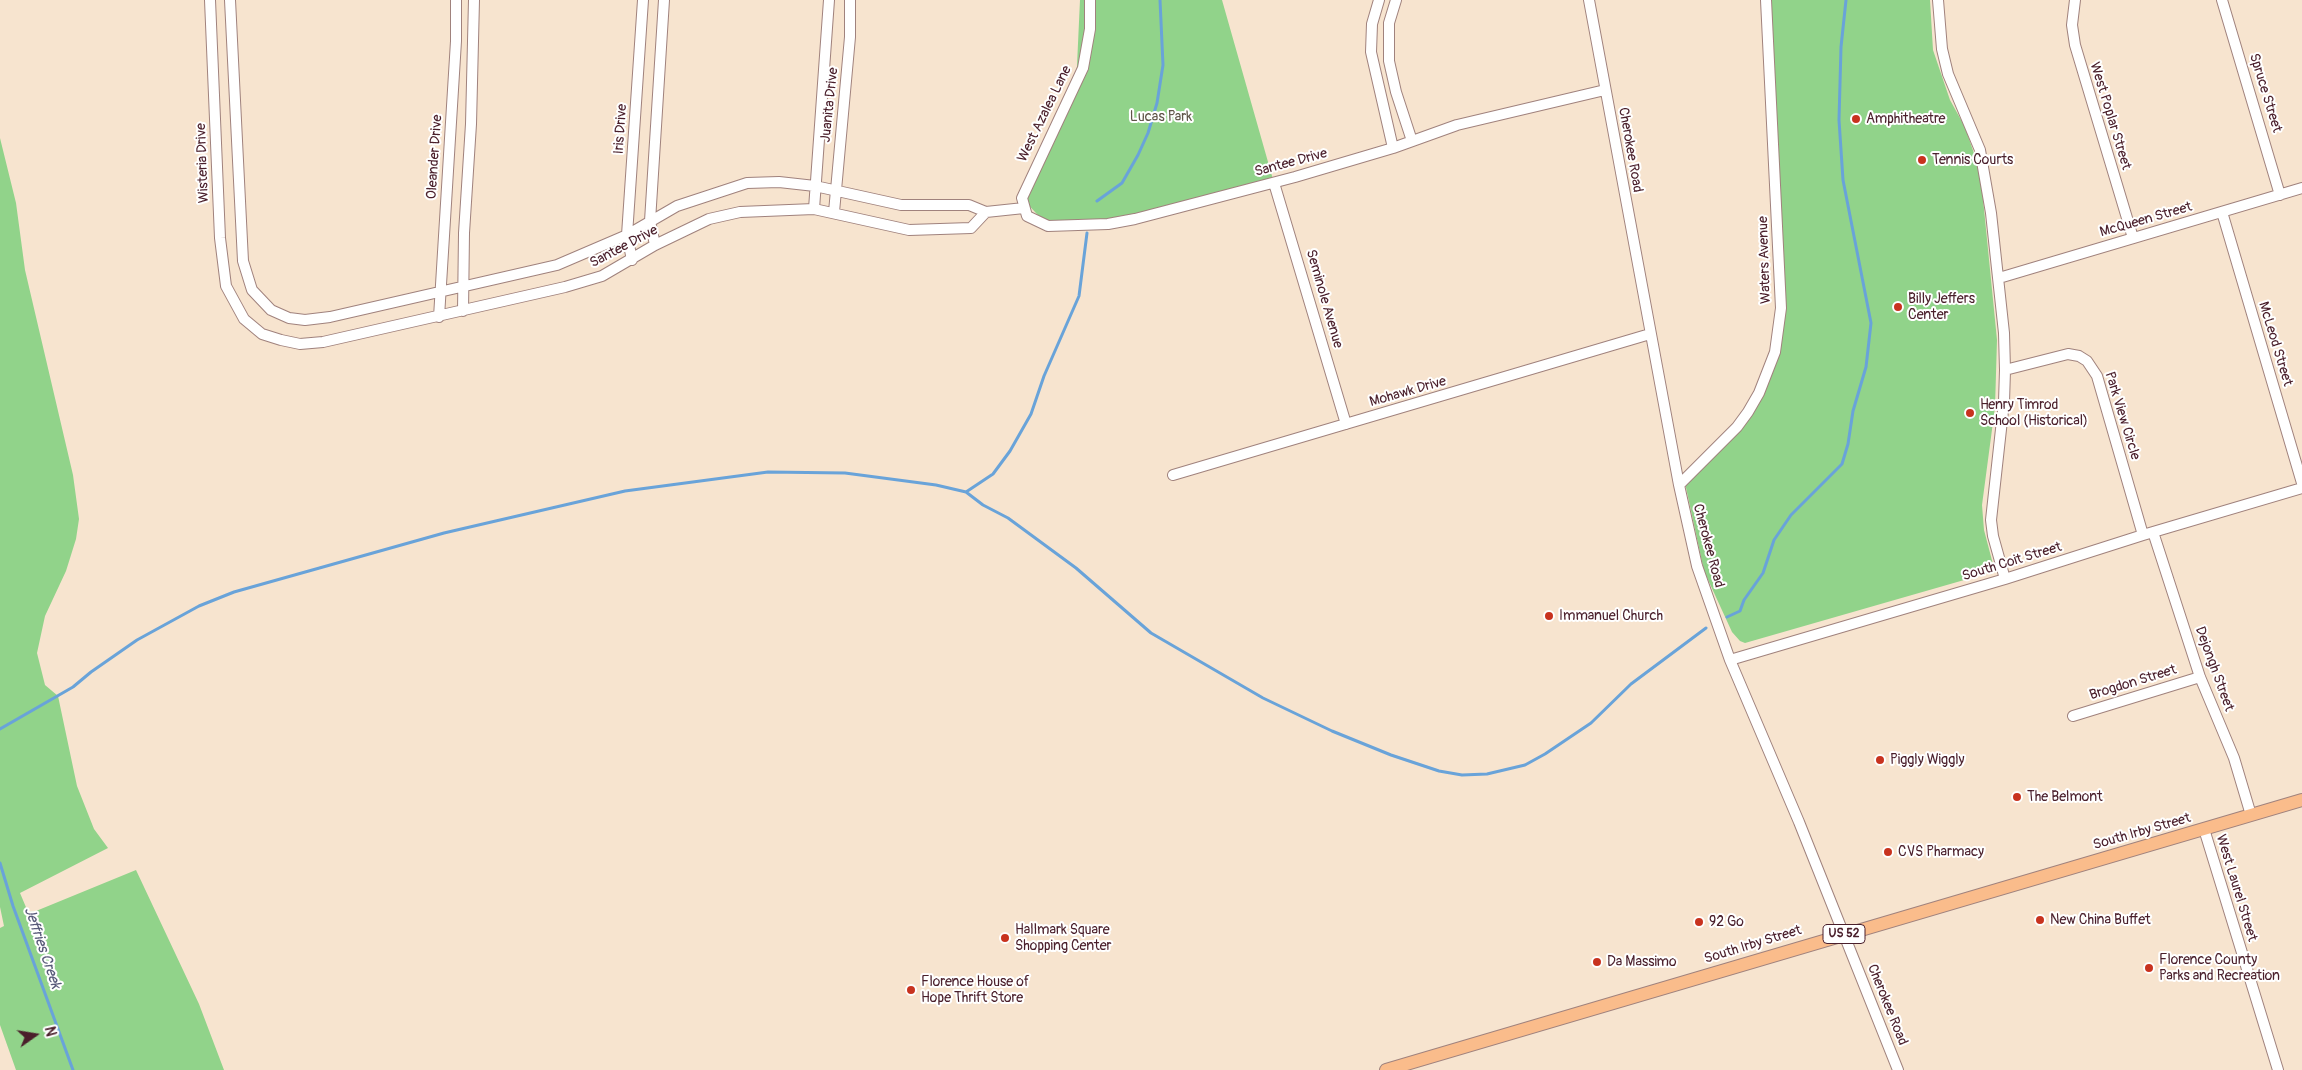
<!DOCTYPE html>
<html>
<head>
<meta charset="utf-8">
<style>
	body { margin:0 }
	#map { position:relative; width:2302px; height:1070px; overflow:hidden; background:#f7e4cf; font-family:Pangolin,sans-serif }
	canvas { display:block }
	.north { position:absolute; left:10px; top:1010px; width:50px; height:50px; -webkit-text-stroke:4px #fff; paint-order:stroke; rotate:77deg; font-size:14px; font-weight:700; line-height:20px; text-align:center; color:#4a1f2b }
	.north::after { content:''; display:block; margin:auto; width:18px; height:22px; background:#4a1f2b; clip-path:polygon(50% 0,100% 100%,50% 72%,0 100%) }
</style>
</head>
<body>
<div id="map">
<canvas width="2302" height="1070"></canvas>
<div class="north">N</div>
</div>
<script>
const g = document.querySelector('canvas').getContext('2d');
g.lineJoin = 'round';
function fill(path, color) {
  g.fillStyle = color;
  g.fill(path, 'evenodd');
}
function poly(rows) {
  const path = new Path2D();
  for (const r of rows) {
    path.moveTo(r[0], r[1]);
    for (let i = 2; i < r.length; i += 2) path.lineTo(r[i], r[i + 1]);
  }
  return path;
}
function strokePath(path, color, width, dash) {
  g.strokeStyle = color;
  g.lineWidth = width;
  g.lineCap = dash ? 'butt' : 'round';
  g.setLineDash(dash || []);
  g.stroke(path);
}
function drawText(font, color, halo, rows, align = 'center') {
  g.font = font + ' Pangolin,sans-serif';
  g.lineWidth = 4;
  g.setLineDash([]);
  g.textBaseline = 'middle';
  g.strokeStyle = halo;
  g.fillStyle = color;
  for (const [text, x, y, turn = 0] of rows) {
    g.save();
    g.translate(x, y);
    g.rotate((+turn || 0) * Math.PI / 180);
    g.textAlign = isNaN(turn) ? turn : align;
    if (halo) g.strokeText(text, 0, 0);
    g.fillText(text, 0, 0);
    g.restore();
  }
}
const green = poly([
	[1080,0,1222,0,1274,183,1135,219,1048,226,1022,198,1076,87],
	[1770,0,1930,0,1933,50,1950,100,1965,127,1978,165,1983,199,1997,340,1995,407,1982,505,1984,530,1994,568,1992,572,1745,643,1740,641,1732,632,1704,571,1685,483,1754,409,1782,331],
	[0,138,16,203,25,270,73,475,79,519,76,539,66,571,45,616,37,653,45,685,58,696,77,786,94,829,108,848,20,893,28,912,36,911,136,870,199,1004,224,1070,16,1070,0,1025,0,928,4,926,0,907]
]);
const stream = poly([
	[1097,201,1122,183,1138,155,1148,133,1157,103,1163,65,1160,0],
	[966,492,993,474,1010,451,1031,414,1044,376,1079,296,1087,233],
	[1727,617,1740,611,1744,600,1763,573,1774,540,1791,515,1842,464,1848,444,1853,411,1866,367,1871,323,1843,180,1839,120,1841,47,1846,0],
	[0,729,73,687,91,672,137,640,199,606,234,592,444,533,625,491,768,472,845,473,936,485,966,492,983,505,1008,518,1076,568,1151,633,1263,698,1332,731,1391,755,1439,771,1462,775,1487,774,1525,765,1545,754,1591,723,1631,684,1706,628],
	[0,863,13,906,73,1070]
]);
const minor = poly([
	[210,0,220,238,226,286,244,319,262,334,281,340,300,344,323,342,565,287,602,276,655,245,709,219,740,212,814,209,909,230,971,228,986,212],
	[230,0,243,261,252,290,271,310,289,318,305,320,330,317,557,265,627,235,677,206,747,183,779,182,815,186,901,205,969,205,986,212,1024,208],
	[1090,0,1090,29,1083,68,1022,198,1027,216,1048,226,1108,224,1135,219,1295,177,1393,148,1457,125,1605,90],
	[1379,0,1372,24,1371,52,1393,148],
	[1396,0,1389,23,1389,61,1396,92,1412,141],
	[1589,0,1679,485,1697,566,1730,660,1799,822,1898,1070],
	[1938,0,1942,49,1948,74,1980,150,1991,213,2004,333,2005,370,2004,402,1991,520,1993,536,2005,579],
	[2075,0,2072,25,2075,45,2133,238],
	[2222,0,2280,195],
	[1274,183,1346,424],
	[814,209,829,0],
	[834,212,850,37,850,0],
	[2222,212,2302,483],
	[655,245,650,221,664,0],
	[632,260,627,235,643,0],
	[1999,278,2302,188],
	[463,311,464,233,471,124,474,0],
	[439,317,456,41,456,0],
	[2005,370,2068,354,2079,356,2087,361,2097,376,2143,535],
	[1173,475,1650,334],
	[1679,485,1737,427,1748,412,1759,393,1775,352,1781,308,1766,0],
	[2153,532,2200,677,2234,758,2251,815],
	[1730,660,2005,579,2143,535,2302,488],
	[2073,716,2200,677],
	[2204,829,2278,1070]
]);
const major = poly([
	[1386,1070,2302,800]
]);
const markers = [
	[1856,119,5,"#c8321e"],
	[1922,160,5,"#c8321e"],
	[1898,307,5,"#c8321e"],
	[1970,413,5,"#c8321e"],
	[1549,616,5,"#c8321e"],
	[1880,760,5,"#c8321e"],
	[2017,797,5,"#c8321e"],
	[1888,852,5,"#c8321e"],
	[2040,920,5,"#c8321e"],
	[1699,922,5,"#c8321e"],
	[1005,938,5,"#c8321e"],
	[1597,962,5,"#c8321e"],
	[2149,968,5,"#c8321e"],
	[911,990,5,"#c8321e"]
];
const shields = [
	[1844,934,42]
];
const shieldNames = [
	["US 52",1844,934]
];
const streetNames = [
	["Spruce Street",2265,93,73],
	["Juanita Drive",830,105,-84],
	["West Azalea Lane",1045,114,-64],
	["West Poplar Street",2110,116,73],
	["Iris Drive",621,129,-86],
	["Cherokee Road",1630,150,80],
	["Oleander Drive",435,157,-86],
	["Wisteria Drive",203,163,-92],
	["Santee Drive",1291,163,-15],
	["McQueen Street",2146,220,-16],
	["Santee Drive",624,247,-28],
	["Waters Avenue",1765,260,-92],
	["Seminole Avenue",1324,299,74],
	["McLeod Street",2275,344,73],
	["Mohawk Drive",1408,392,-16],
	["Park View Circle",2122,416,73],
	["Cherokee Road",1708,546,75],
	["South Coit Street",2012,562,-17],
	["Dejongh Street",2214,669,70],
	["Brogdon Street",2133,683,-17],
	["South Irby Street",2142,832,-16],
	["West Laurel Street",2236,888,73],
	["South Irby Street",1753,945,-17],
	["Cherokee Road",1887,1005,68]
];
const parkNames = [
	["Lucas Park",1161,117]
];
const poiNames = [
	["Amphitheatre",1866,119],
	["Tennis Courts",1932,160],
	["Billy Jeffers",1908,299],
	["Center",1908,315],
	["Henry Timrod",1980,405],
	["School (Historical)",1980,421],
	["Immanuel Church",1559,616],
	["Piggly Wiggly",1890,760],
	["The Belmont",2027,797],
	["CVS Pharmacy",1898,852],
	["New China Buffet",2050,920],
	["92 Go",1709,922],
	["Hallmark Square",1015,930],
	["Shopping Center",1015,946],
	["Florence County",2159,960],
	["Parks and Recreation",2159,976],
	["Da Massimo",1607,962],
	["Florence House of",921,982],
	["Hope Thrift Store",921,998]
];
const waterNames = [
	["Jeffries Creek",42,948,71]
];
fill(green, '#91d38a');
strokePath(stream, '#69a3d9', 3);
strokePath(minor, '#a0827d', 12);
strokePath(major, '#a0827d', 14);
strokePath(minor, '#fff', 10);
strokePath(major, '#fabc8b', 12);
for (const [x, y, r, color] of markers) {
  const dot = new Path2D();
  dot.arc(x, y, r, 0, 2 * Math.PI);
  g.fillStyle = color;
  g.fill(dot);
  strokePath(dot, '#fff', 2);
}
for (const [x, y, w] of shields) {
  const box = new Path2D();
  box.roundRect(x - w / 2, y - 9.5, w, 19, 4);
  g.fillStyle = '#fff';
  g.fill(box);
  strokePath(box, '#4a1f2b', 1);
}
drawText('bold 12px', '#4a1f2b', null, shieldNames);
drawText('14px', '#4a1f2b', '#fff', streetNames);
drawText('14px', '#5f5548', '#fff', parkNames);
drawText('14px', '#4a1f2b', '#fff', poiNames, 'left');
drawText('italic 15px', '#585a79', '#fff', waterNames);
</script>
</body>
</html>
